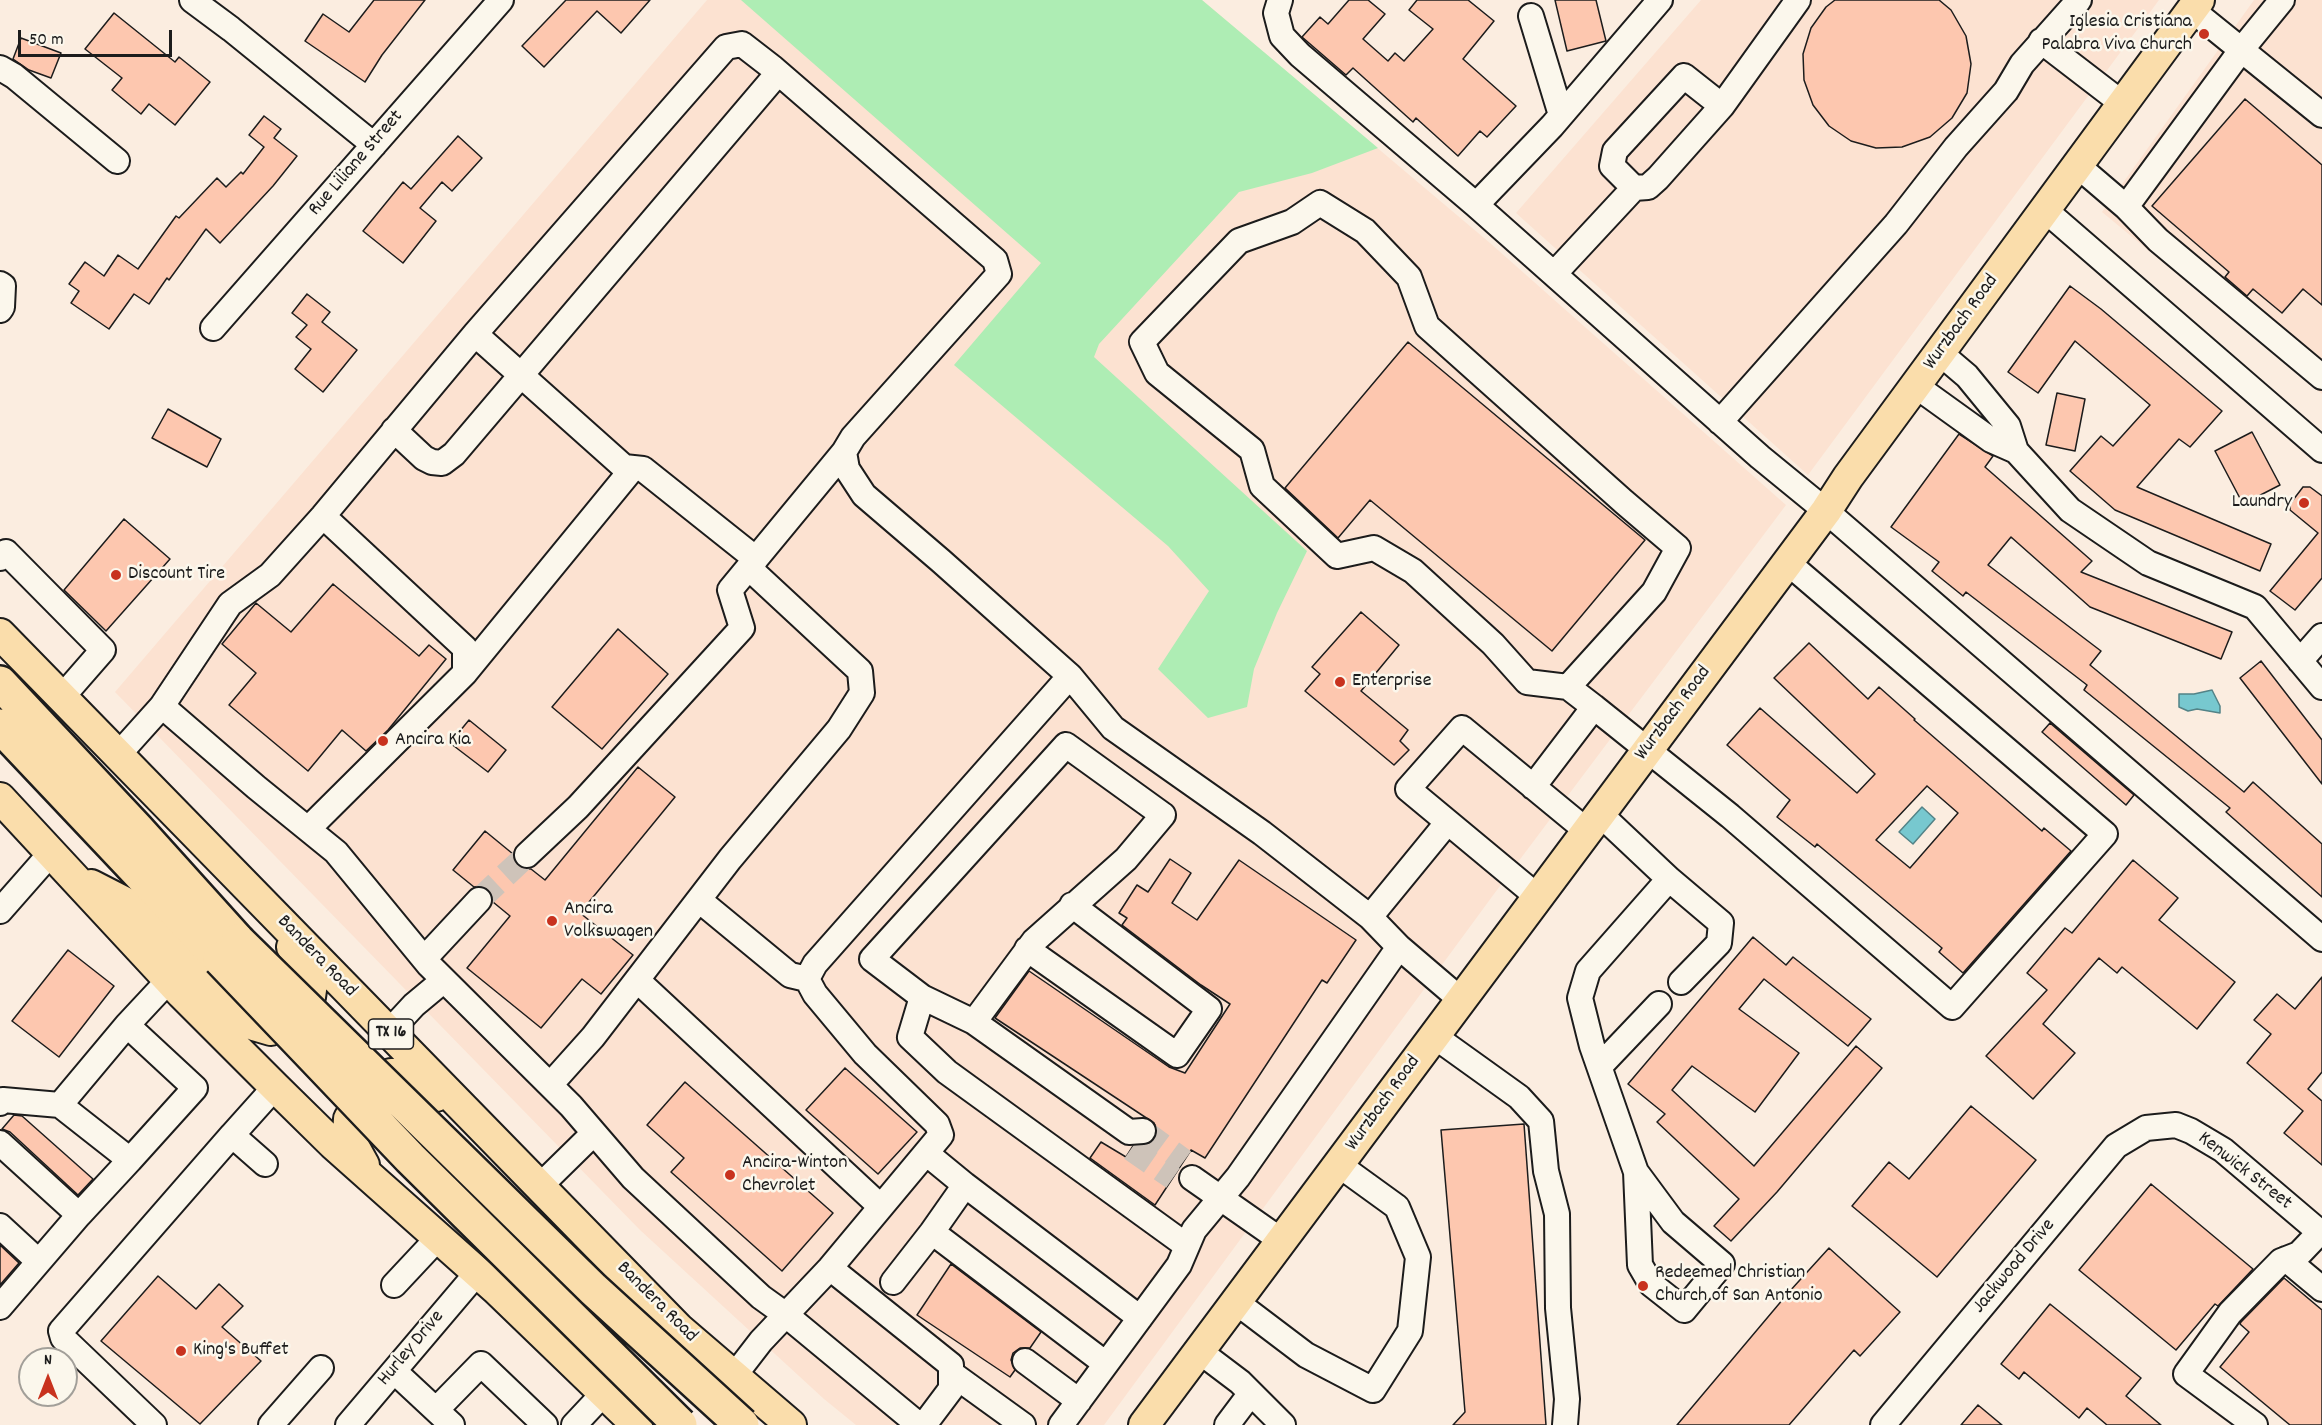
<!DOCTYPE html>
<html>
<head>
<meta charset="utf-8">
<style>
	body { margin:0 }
	#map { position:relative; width:2322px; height:1425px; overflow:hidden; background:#fbede0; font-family:Dekko,sans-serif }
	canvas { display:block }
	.north { position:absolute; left:18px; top:1347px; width:60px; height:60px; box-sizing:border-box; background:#fbf7ec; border:2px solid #a29f99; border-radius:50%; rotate:0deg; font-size:16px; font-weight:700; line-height:24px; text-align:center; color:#1c1c1c }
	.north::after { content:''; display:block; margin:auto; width:21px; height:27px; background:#c8321e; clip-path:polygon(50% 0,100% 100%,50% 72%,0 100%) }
	.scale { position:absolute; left:18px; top:30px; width:154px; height:27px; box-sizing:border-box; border:3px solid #1c1c1c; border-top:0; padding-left:8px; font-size:18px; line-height:21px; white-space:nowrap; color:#1c1c1c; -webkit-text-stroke:4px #fbf7ec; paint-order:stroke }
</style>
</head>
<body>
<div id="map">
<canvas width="2322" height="1425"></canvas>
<div class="north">N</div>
<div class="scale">50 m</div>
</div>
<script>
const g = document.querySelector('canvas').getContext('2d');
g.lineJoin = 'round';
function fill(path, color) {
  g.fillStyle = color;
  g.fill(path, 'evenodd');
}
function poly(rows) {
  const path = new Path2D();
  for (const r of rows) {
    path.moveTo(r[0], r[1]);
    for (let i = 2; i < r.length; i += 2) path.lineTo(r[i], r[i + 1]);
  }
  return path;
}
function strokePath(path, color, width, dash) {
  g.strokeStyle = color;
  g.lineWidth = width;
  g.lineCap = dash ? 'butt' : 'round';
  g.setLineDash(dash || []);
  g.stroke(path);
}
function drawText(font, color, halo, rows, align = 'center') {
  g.font = font + ' Dekko,sans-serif';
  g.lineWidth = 5;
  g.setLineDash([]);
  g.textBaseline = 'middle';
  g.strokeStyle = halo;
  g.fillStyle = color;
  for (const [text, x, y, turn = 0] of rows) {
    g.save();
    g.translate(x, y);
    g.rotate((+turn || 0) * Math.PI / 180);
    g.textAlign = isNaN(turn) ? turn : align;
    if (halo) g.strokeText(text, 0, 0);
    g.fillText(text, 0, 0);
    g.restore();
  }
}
const built = poly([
	[707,0,1202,0,1490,243,1786,505,1494,894,1104,1425,856,1425,824,1399,640,1230,115,692],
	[1701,0,2159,0,1808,475,1516,213],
	[2254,0,2322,0,2322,394,2102,212]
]);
const green = poly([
	[741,0,1202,0,1378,148,1312,173,1239,192,1099,344,1094,357,1307,551,1277,613,1254,669,1247,707,1208,718,1158,669,1209,591,1168,546,954,365,1041,263]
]);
const water = poly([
	[2212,690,2220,706,2220,713,2197,709,2188,711,2179,707,2179,694,2194,694,2212,690],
	[1922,807,1935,819,1913,844,1899,832,1922,807]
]);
const building = poly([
	[374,0,425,0,382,55,365,82,305,41,323,14,349,32,374,0],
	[566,0,650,0,621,33,597,11,544,67,522,46,566,0],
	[1349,0,1368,0,1385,14,1363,39,1388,61,1395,53,1404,61,1433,29,1409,10,1417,0,1468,0,1494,21,1463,59,1516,106,1487,137,1480,131,1458,156,1416,118,1413,122,1353,68,1346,75,1302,37,1320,17,1328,24,1349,0],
	[1555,0,1596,0,1606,41,1567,51,1555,0],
	[1835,0,1939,0,1951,10,1966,36,1971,64,1967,93,1952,118,1930,137,1902,147,1876,148,1851,141,1829,126,1813,105,1804,80,1803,54,1811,28,1826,7,1835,0],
	[114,13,175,62,179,57,210,82,175,125,149,104,141,114,112,90,122,78,85,49,114,13],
	[21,38,61,53,51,78,29,70,13,59,21,38],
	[2245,99,2322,165,2322,305,2303,289,2282,313,2253,289,2247,296,2225,277,2229,272,2152,206,2245,99],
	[264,116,281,129,274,138,297,156,273,186,220,243,206,229,169,280,167,278,149,304,134,294,109,329,71,303,79,291,69,284,85,262,104,276,118,255,138,269,176,216,179,218,217,178,226,187,241,172,243,174,264,147,249,135,264,116],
	[458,136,482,158,452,191,442,182,420,208,436,221,403,263,363,231,403,182,411,189,458,136],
	[2070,286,2101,309,2222,411,2190,447,2179,439,2137,487,2271,544,2260,571,2115,510,2070,471,2101,436,2113,446,2150,405,2075,341,2038,393,2008,372,2070,286],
	[307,294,330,312,322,322,357,350,323,392,295,369,311,349,296,337,307,325,292,313,307,294],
	[1408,342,1645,540,1552,651,1370,500,1338,538,1285,488,1408,342],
	[2057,393,2085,399,2075,451,2046,445,2057,393],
	[168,409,221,439,207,467,152,438,168,409],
	[2252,432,2280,485,2243,504,2215,451,2252,432],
	[1959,434,1993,456,1985,467,2092,561,2081,572,2232,632,2221,659,2090,607,2011,537,1988,565,2101,651,2090,665,2244,792,2253,782,2322,844,2322,897,2226,812,2230,808,2084,690,2087,685,1966,592,1963,596,1932,571,1939,562,1891,527,1959,434],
	[2303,487,2310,487,2322,496,2322,578,2295,610,2270,591,2318,533,2290,510,2290,504,2303,487],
	[124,519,170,559,106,631,64,590,124,519],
	[333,584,419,656,429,645,446,659,388,730,366,751,342,730,308,771,229,705,256,673,222,644,256,603,291,632,333,584],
	[1361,612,1399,645,1361,691,1408,730,1400,741,1409,750,1394,765,1305,691,1320,674,1312,667,1361,612],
	[618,629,668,674,602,749,552,707,618,629],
	[1809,643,1868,699,1879,687,1915,719,1914,720,2042,831,2044,828,2071,851,1963,973,1939,952,1942,948,1817,844,1815,847,1777,817,1790,800,1727,745,1760,708,1857,793,1875,774,1774,678,1809,643],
	[1927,786,1958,813,1910,868,1876,840,1927,786],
	[2261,661,2322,740,2322,784,2240,678,2261,661],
	[469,720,506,750,488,772,450,743,469,720],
	[2050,723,2134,795,2126,805,2042,732,2050,723],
	[638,767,675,797,580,913,633,955,601,994,582,979,541,1028,467,968,510,916,493,902,492,895,488,889,482,886,474,887,453,870,485,831,513,854,517,865,523,869,531,869,545,880,638,767],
	[1170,859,1191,873,1172,903,1197,920,1239,860,1356,940,1327,983,1322,980,1205,1158,1191,1150,1155,1205,1090,1158,1101,1142,1126,1157,1133,1146,1150,1143,1155,1138,1157,1129,1154,1123,995,1018,1029,971,1169,1067,1185,1073,1230,1004,1201,985,1122,925,1127,918,1119,913,1137,885,1148,892,1170,859],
	[2133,860,2178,898,2159,920,2235,982,2197,1029,2122,967,2117,973,2099,958,2043,1024,2075,1053,2033,1099,1986,1056,2047,990,2027,973,2065,928,2072,933,2133,860],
	[1753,937,1786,965,1793,957,1871,1019,1848,1046,1764,979,1739,1009,1799,1053,1755,1112,1692,1066,1672,1090,1754,1166,1856,1046,1882,1068,1777,1192,1731,1241,1714,1226,1739,1199,1657,1122,1665,1114,1628,1084,1753,937],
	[68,950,114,986,59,1057,12,1021,68,950],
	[2322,977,2322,1072,2308,1089,2322,1101,2322,1165,2284,1133,2303,1111,2247,1063,2271,1034,2254,1020,2277,994,2295,1009,2322,977],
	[845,1068,917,1132,878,1174,806,1110,845,1068],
	[685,1082,833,1213,782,1271,671,1172,684,1158,647,1125,685,1082],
	[1971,1106,2036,1160,1937,1277,1852,1206,1889,1162,1909,1179,1971,1106],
	[14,1115,22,1116,93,1179,78,1195,10,1132,2,1129,14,1115],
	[1524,1124,1546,1425,1453,1425,1465,1412,1441,1130,1524,1124],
	[2151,1184,2253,1269,2218,1306,2215,1304,2176,1350,2079,1270,2151,1184],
	[0,1245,19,1263,0,1285,0,1245],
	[1829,1248,1900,1312,1860,1356,1854,1350,1789,1425,1677,1425,1789,1292,1829,1248],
	[951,1264,1041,1332,1030,1348,1020,1348,1013,1353,1011,1360,1015,1370,1010,1377,917,1315,951,1264],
	[158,1276,196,1309,219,1284,243,1306,222,1327,261,1361,200,1424,101,1341,158,1276],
	[2284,1278,2322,1310,2322,1425,2290,1425,2220,1367,2249,1332,2240,1324,2241,1322,2284,1278],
	[2050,1304,2141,1378,2126,1396,2161,1425,2107,1425,2087,1408,2079,1418,2024,1372,2019,1379,2001,1364,2050,1304],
	[1978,1405,2002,1425,1961,1425,1978,1405]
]);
const minorTunnel = poly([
	[479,900,527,855],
	[1143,1131,1184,1161],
	[1131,1149,1173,1178]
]);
const minor = poly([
	[192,0,231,29,374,145],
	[1280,0,1276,13,1282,36,1300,55,1476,205,1760,457,1826,511,2322,939],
	[2192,10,2322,115],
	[1531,16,1561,115],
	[2041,41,2123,104],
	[0,68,14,76,117,161],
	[1722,106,1798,0],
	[2078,166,2126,207,2242,49,2282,0],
	[1476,205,1552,126,1660,0],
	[2126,207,2158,240,2322,377],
	[2045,210,2322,450],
	[1554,274,1634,188,1648,187,1658,178,1722,106,1684,76,1615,151,1612,166,1634,188],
	[0,284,3,286,2,307,0,310],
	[213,328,501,0],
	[475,334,624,467,643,469,756,559],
	[1940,353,1967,376,2008,426,2016,451],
	[1916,386,1991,440,2016,451,2070,510,2148,563,2255,607,2322,687],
	[1720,422,1896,224,1956,147,2006,91,2022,64,2079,0],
	[394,430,424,458,432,462,442,463,454,454,778,73],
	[0,558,6,552,103,650,62,697],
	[2300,661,2322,636],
	[465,673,633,468],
	[1568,687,1527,682,1493,644,1413,571,1374,548,1337,556,1262,486,1252,450,1157,373,1142,342,1239,241,1292,222,1320,203,1365,231,1409,277,1427,326,1624,502,1678,548,1654,592,1568,687,1594,707],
	[162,706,256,787,336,852,429,965,571,1106,633,1178,761,1297,786,1315,919,1425],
	[118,755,162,706,230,604,270,575,323,516,475,334,726,47,742,44,773,68,995,260,999,274,853,437,844,452,847,469,864,495,941,561,1070,676,1113,728,1262,833,1370,917,1399,947,1461,1000],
	[1533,787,1594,707,1730,816,1952,1007,2105,834,1787,562],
	[1600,814,1669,879,1588,971,1580,998,1592,1046,1636,1172,1673,1222,1722,1264,1684,1310,1651,1284,1640,1265,1636,1172],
	[308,829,465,673,465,648,323,516],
	[527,855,578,807,742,628,730,590,844,452],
	[1669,879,1721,923,1719,943,1681,982],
	[1538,897,1408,789,1462,728,1587,831],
	[699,900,790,975,807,979],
	[0,911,51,853],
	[1370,917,1447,823],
	[1027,949,1177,1055,1209,1009,1072,905],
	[424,959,479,900],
	[638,981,881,1207],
	[922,997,974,1022],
	[389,1032,414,1005,444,980],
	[1434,1036,1519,1097,1541,1121,1546,1171,1557,1214,1558,1308,1567,1399,1565,1425],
	[1600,1066,1659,1004],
	[550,1085,593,1037,730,859,839,729,862,693,860,671,749,568],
	[0,1103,3,1100,60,1105,130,1160,195,1088,127,1025,169,980],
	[60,1105,127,1025],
	[1143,1131,1129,1132,974,1022,1034,941,1126,859,1163,815,1066,745,872,959,922,997,910,1037,947,1072,1187,1246],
	[0,1143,79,1215,0,1307],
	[926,1153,965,1185,1140,1318],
	[265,1164,232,1135,275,1087],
	[1192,1178,1282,1241],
	[540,1186,594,1133],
	[79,1215,130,1160],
	[0,1226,38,1261],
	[932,1232,1106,1364],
	[2286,1259,2322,1289],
	[830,1268,951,1365,951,1389,924,1425],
	[893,1282,932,1232,965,1185],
	[394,1285,438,1238],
	[1236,1302,1306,1355,1373,1390,1410,1331,1418,1257,1397,1207,1339,1165],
	[1199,1351,1240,1382,1283,1425],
	[1025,1361,1079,1401],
	[394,1371,452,1425],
	[951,1373,1023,1425],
	[734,1376,761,1341,830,1268,941,1135,937,1124,865,1054,815,994,807,979,815,964,1070,676],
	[436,1410,481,1364,545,1425],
	[154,1425,63,1338,61,1331,232,1135],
	[271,1425,321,1368],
	[348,1425,477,1273],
	[574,1425,604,1393],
	[1061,1425,1179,1265,1194,1230,1238,1177,1399,947],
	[1227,1425,1251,1393],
	[1883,1425,2116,1146,2146,1128,2176,1125,2191,1131,2223,1150,2322,1234],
	[2255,1425,2186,1374,2230,1313,2281,1261,2299,1254,2320,1232]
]);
const major = poly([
	[0,634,679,1329,791,1425],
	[0,798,182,994,275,1087,333,1144,496,1289,637,1425],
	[91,885,130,905,168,947,230,1006,254,1025,271,1030,291,1018,310,997,312,983,309,970,292,947],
	[364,1165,348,1136,349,1119,362,1097,391,1074,404,1074,421,1082,436,1096],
	[1144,1425,1826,511,1848,477,2199,0]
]);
const highway = poly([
	[0,683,137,829,238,941],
	[0,726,220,959]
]);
const highwayBridge = poly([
	[238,941,593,1289,742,1425],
	[220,959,410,1158,680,1425]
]);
const markers = [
	[2204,34,6,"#c8321e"],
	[2304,503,6,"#c8321e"],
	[116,575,6,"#c8321e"],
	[1340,682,6,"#c8321e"],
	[383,741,6,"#c8321e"],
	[552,921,6,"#c8321e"],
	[730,1175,6,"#c8321e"],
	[1643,1286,6,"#c8321e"],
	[181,1351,6,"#c8321e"]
];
const shields = [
	[391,1034,45]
];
const shieldNames = [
	["TX 16",391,1034]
];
const poiNames = [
	["Iglesia Cristiana",2192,23,"right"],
	["Palabra Viva Church",2192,46,"right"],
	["Laundry",2292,503,"right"],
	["Discount Tire",128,575],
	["Enterprise",1352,682],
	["Ancira Kia",395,741],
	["Ancira",564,910],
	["Volkswagen",564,933],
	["Ancira-Winton",742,1164],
	["Chevrolet",742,1187],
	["Redeemed Christian",1655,1274],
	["Church of San Antonio",1655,1297],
	["King's Buffet",193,1351]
];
const streetNames = [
	["Rue Liliane Street",357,164,-49],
	["Wurzbach Road",1962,323,-54],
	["Wurzbach Road",1674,714,-53],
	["Bandera Road",316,957,46],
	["Wurzbach Road",1384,1104,-54],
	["Kenwick Street",2244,1172,38],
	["Jackwood Drive",2015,1267,-50],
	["Bandera Road",656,1303,45],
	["Hurley Drive",412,1349,-50]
];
fill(built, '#fce2d1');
fill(green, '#aeedb4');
fill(water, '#77c8cf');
strokePath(water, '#538387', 1.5);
fill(building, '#fdc7af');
strokePath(building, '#1c1c1c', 1.5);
strokePath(minorTunnel, '#cec3b9', 24, [24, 12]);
strokePath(minor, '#1c1c1c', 28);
strokePath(major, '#1c1c1c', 34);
strokePath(highway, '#1c1c1c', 38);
strokePath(minor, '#fbf7ec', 24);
strokePath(major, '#faddab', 30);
strokePath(highway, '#faddab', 33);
strokePath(highwayBridge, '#1c1c1c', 38, []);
strokePath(highwayBridge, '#faddab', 33);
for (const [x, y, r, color] of markers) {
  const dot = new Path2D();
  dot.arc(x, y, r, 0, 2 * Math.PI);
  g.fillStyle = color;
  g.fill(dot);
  strokePath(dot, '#fbf7ec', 2);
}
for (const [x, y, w] of shields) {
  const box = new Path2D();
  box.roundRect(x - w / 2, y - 15, w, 30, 4.5);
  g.fillStyle = '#fbf7ec';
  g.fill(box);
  strokePath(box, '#1c1c1c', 1.5);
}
drawText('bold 18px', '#1c1c1c', null, shieldNames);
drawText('20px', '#1c1c1c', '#fbf7ec', poiNames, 'left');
drawText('20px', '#1c1c1c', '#fbf7ec', streetNames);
</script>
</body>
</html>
